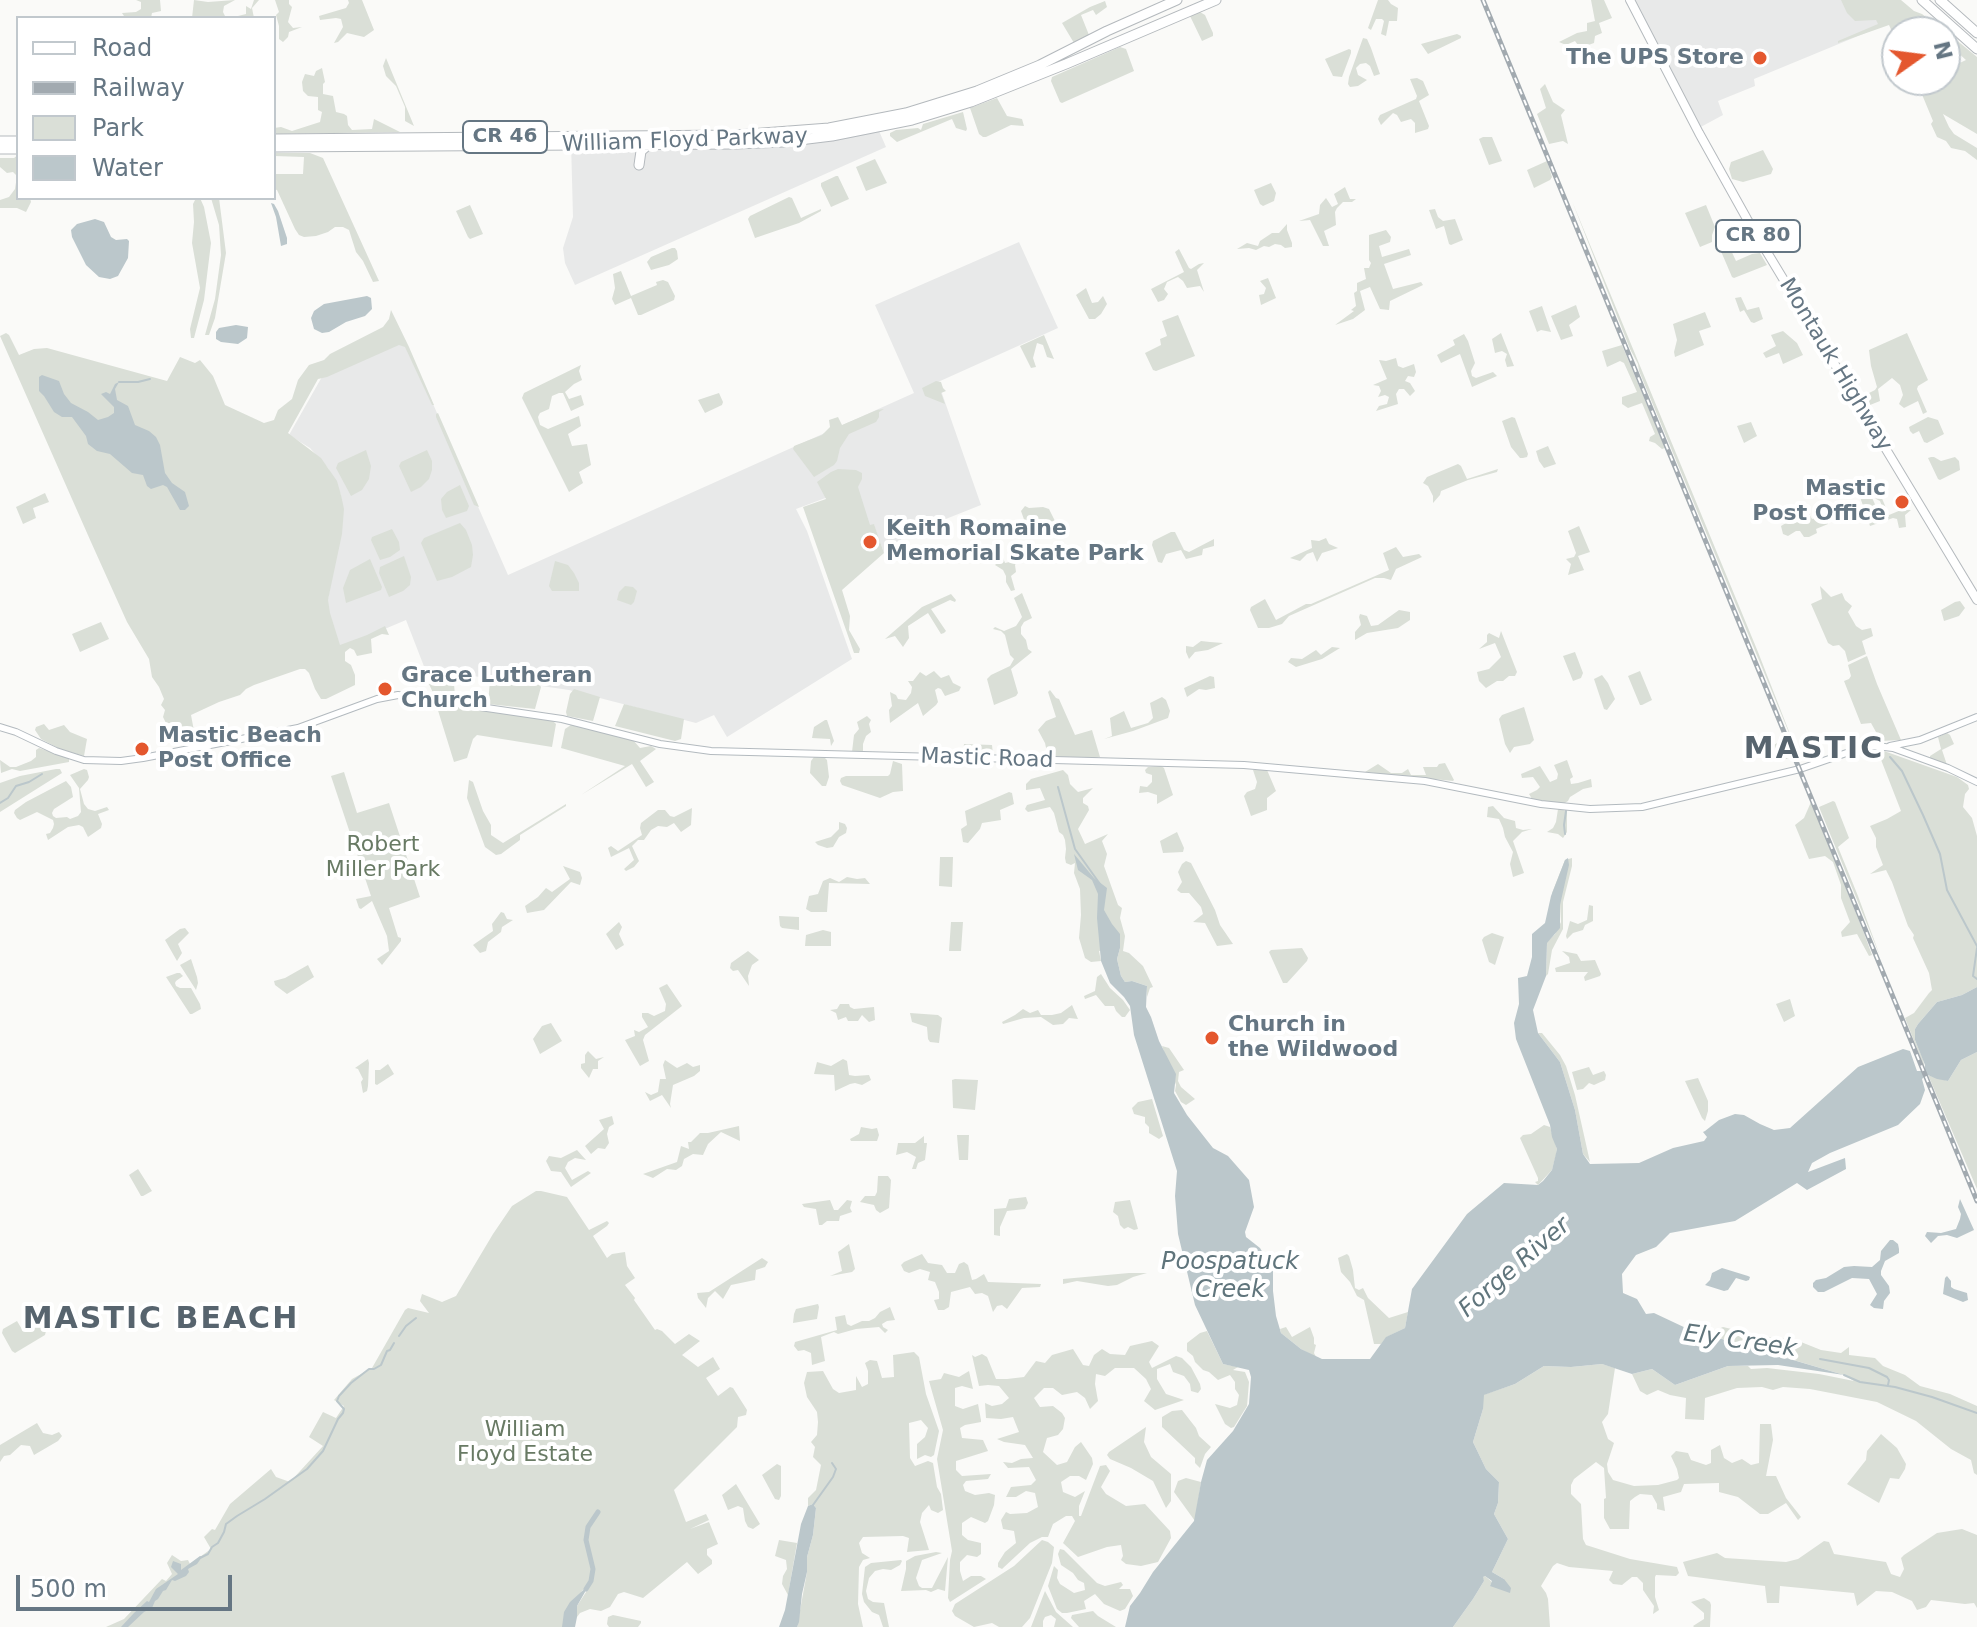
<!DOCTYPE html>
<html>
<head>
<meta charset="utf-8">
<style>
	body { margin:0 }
	#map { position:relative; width:1977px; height:1627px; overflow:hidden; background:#fafaf8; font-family:"DejaVu Sans",sans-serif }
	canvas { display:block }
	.legend { position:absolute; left:16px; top:16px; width:260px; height:184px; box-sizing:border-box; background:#fff; border:2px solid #c1c8cd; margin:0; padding:10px 14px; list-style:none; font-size:24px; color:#657683 }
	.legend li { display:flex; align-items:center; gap:16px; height:40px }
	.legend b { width:40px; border:2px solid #c1c8cd }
	.north { position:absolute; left:1881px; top:16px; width:80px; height:80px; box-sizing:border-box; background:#fff; border:2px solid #c1c8cd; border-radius:50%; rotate:76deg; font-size:22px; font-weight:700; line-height:32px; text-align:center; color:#657683 }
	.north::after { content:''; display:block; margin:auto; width:28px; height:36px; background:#e4572e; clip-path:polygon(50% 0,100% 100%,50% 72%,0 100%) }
	.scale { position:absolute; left:16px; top:1575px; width:216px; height:36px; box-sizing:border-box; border:4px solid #657683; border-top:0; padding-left:10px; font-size:24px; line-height:28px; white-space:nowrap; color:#657683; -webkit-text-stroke:6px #fff; paint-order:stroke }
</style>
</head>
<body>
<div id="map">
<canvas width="1977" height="1627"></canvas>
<ul class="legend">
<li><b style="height:10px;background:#fff"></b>Road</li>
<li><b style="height:10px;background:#a2aab0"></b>Railway</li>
<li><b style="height:22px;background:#dadfd7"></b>Park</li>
<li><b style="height:22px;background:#bbc7cb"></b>Water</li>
</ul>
<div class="north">N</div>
<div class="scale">500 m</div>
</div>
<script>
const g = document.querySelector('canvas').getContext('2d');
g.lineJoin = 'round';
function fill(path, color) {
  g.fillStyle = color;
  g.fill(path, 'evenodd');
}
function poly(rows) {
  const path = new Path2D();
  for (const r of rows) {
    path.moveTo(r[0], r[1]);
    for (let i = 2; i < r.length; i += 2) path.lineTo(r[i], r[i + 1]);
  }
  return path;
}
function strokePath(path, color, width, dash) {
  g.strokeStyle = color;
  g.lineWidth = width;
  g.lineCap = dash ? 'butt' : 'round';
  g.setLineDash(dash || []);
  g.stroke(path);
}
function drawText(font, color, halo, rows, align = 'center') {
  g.font = font + ' "DejaVu Sans",sans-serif';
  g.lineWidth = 8;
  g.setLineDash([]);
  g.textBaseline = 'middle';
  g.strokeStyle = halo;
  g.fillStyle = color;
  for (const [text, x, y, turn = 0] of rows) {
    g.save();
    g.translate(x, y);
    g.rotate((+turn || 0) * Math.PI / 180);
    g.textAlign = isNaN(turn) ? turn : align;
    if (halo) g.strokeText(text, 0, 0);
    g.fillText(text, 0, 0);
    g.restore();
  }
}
const built = poly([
	[1630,0,1884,0,1892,22,1754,79,1755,86,1718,101,1723,115,1697,129],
	[876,124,886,147,575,285,565,263,563,248,573,217,571,142,808,136],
	[1019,242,1058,328,938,382,981,505,908,534,884,553,874,525,871,526,828,497,796,509,807,531,852,659,727,737,714,715,696,723,569,690,425,669,406,620,335,650,327,604,334,566,341,495,328,468,310,448,289,435,323,375,405,340,508,575,914,393,875,305]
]);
const green = poly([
	[136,0,160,0,161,11,152,13,151,18,124,16,122,13,136,12,141,9,141,2],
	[194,0,208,2,235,0,224,6,223,12,225,16,230,18,246,14,246,6,251,9,254,0,259,0,252,8,254,18,192,18],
	[275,0,289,0,289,4,292,7,288,22,293,28,302,27,289,32,288,37,283,42,279,39,279,26,276,15,279,12],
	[348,0,362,0,374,30,364,37,347,33,338,42,334,43,343,27,341,19,336,18,320,20,319,16,346,8,349,3],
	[1378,0,1388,0,1391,4,1398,8,1397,21,1389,21,1386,36,1381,34,1384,21,1382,19,1376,19,1371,30,1368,28],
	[1591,0,1604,0,1612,18,1599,23,1602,33,1595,36,1594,43,1580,48,1575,41,1566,45,1559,42,1577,33,1587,31,1587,23,1595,21],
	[1841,0,1901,0,1914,11,1922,14,1929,19,1929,23,1910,32,1897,32,1897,37,1895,38,1889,25,1838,43,1838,41,1878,24,1876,20,1855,21,1847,13],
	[1105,1,1107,7,1096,15,1093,10,1081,15,1089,35,1074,43,1062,23,1090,7],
	[1200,12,1205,15,1213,33,1213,36,1202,41,1190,16],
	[1942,30,1949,34,1977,57,1977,134,1943,114,1949,127,1954,134,1977,148,1977,160,1965,151,1951,148,1946,141,1937,137,1931,124,1933,121,1916,80,1945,80,1945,70,1966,60,1945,41,1945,32,1937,31],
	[1457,34,1461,36,1461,38,1428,54,1421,44],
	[1363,38,1367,39,1371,48,1380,74,1374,76,1370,66,1366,63,1360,64,1356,68,1358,75,1367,80,1358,86,1350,87,1348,84,1349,77],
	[1120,47,1126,49,1134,71,1062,103,1060,102,1051,81,1052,77],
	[1349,49,1351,50,1351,53,1342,77,1333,76,1325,59],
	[386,58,414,126,405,121,405,107,396,86,386,76,383,66],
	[322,68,325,82,323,84,323,94,333,96,336,112,344,114,347,116,348,125,352,130,372,129,374,119,400,132,274,134,274,128,281,127,292,131,320,122,322,112,318,110,318,97,308,96,303,91,302,82,305,74,314,76,316,71],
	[1417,78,1423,81,1429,95,1419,101,1429,126,1428,129,1415,133,1415,123,1411,119,1401,122,1397,115,1393,113,1381,125,1378,119,1380,115,1416,99,1417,96,1410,79],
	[1545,84,1553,102,1565,110,1561,115,1568,144,1563,141,1549,144,1537,114,1546,108,1540,89],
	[997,98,1007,116,1022,119,1024,126,1011,125,986,137,983,137,979,134,970,108],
	[963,112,967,129,966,131,956,128,952,119,897,142,890,136,890,133,896,130,918,128,921,130,923,124],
	[1483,137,1492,137,1502,161,1489,165,1479,139],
	[1763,150,1773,169,1771,174,1743,182,1732,179,1729,169,1731,162],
	[274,153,310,153,323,158,379,281,373,282,363,261,356,252,349,230,343,227,335,227,328,232,316,236,304,237,299,235,295,229,277,190,274,189,274,174,303,174,304,157,274,156],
	[18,155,18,198,30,198,31,202,26,212,17,208,0,208,0,200,9,197,15,189,17,176,13,172,7,173,0,167,0,158,14,158],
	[875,159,887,183,866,191,856,167],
	[1547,161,1552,177,1550,180,1534,188,1527,170],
	[836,176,838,176,849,199,831,207,821,186,821,183],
	[1271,183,1276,193,1274,201,1263,206,1260,204,1254,190],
	[1345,187,1350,199,1356,199,1352,202,1343,202,1337,208,1335,212,1336,225,1324,231,1329,246,1323,246,1310,220,1299,221,1319,214,1320,205,1326,198,1332,207,1338,204,1334,194],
	[789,197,792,198,801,218,821,209,821,211,799,223,755,238,748,219,750,216],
	[196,198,200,198,204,207,211,243,204,300,194,338,191,338,190,329,200,288,192,243,194,222,193,204],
	[211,198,219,198,226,253,215,318,209,335,205,335,215,299,221,255,219,225],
	[1572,201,1758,652,1797,752,1639,371,1638,364,1630,349],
	[470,205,483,234,470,239,468,237,456,211],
	[1706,205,1715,227,1712,235,1712,242,1700,247,1685,213],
	[1435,209,1438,217,1443,221,1455,219,1463,240,1451,245,1449,244,1444,226,1436,229,1429,210],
	[1287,224,1287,230,1292,243,1292,247,1285,248,1281,245,1275,244,1269,247,1264,246,1256,250,1249,248,1237,249,1247,243,1258,246,1260,241,1272,233,1279,233],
	[1386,230,1391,237,1390,242,1379,246,1382,257,1409,249,1411,255,1384,264,1393,289,1421,282,1423,285,1390,301,1389,310,1380,309,1370,287,1360,291,1365,310,1353,319,1335,325,1354,311,1351,310,1356,306,1354,293,1357,291,1357,283,1366,279,1364,268,1369,268,1371,263,1369,260,1369,235],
	[1729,246,1736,261,1752,254,1760,253,1767,265,1734,278,1732,277,1720,249],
	[672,248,675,248,677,251,678,259,669,265,651,270,647,262,651,257],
	[1179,249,1189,268,1191,269,1199,264,1204,263,1197,270,1204,292,1200,286,1187,288,1183,281,1178,277,1167,282,1164,289,1168,294,1164,300,1158,302,1151,289,1184,272,1175,252],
	[621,271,631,296,657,285,656,282,663,280,668,282,675,296,674,300,641,315,638,315,631,298,615,305,612,299,615,288,613,274],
	[1268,278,1276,298,1261,305,1259,295,1264,294,1266,288,1260,281],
	[1086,288,1092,303,1098,302,1103,296,1107,304,1101,314,1095,319,1089,319,1076,295],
	[1741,297,1747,310,1759,307,1763,319,1754,323,1751,322,1744,310,1740,312,1735,298],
	[1576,305,1580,317,1569,325,1573,336,1561,340,1551,316],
	[1542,306,1551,332,1541,330,1537,332,1529,311],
	[391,310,409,347,434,405,432,405,405,347,399,345,327,377,318,379,288,433,321,458,337,481,341,495,344,509,342,534,328,600,330,613,340,645,367,635,385,626,389,635,382,634,371,639,372,653,357,656,354,650,350,648,345,652,345,661,351,665,355,675,355,685,326,699,321,699,315,689,309,673,305,669,300,669,254,685,246,689,240,695,219,702,191,715,194,731,187,734,183,732,180,723,166,723,163,717,165,710,161,705,164,699,159,687,152,677,149,659,127,622,91,542,0,336,6,333,9,335,19,355,34,349,47,348,167,381,180,357,195,363,200,360,213,376,225,405,264,423,274,420,278,410,292,399,298,380,309,365,324,360,330,354,383,327,389,319],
	[1705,312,1711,327,1699,331,1704,345,1675,357,1674,352,1677,340,1673,324],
	[1178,315,1195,356,1156,371,1153,370,1145,353,1161,345,1160,339,1167,336,1162,321],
	[1783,331,1797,343,1803,355,1783,364,1779,353,1766,358,1763,353,1776,346,1771,335],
	[1501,333,1514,366,1507,367,1505,360,1507,354,1502,351,1495,353,1492,339],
	[1907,333,1928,380,1918,386,1917,389,1927,412,1923,414,1918,401,1904,408,1899,404,1903,395,1900,385,1892,378,1878,389,1880,401,1870,405,1867,405,1864,400,1863,396,1875,390,1877,387,1871,366,1869,350],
	[1464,334,1468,341,1475,363,1471,371,1472,376,1476,378,1493,372,1497,376,1472,387,1460,354,1441,363,1437,355,1455,345,1453,340],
	[1044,335,1054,359,1047,357,1043,345,1037,343,1033,358,1036,367,1031,368,1020,346],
	[1622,345,1665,448,1662,449,1655,443,1649,441,1650,437,1655,434,1642,403,1628,408,1622,404,1622,397,1637,392,1624,363,1620,361,1607,367,1602,351],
	[1396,358,1398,366,1403,368,1414,364,1416,372,1414,377,1408,376,1405,381,1410,383,1415,391,1410,396,1404,389,1399,389,1396,394,1398,404,1376,411,1379,406,1387,404,1389,397,1385,395,1378,397,1381,391,1379,386,1373,385,1387,379,1379,360,1386,361],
	[581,365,579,371,582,380,574,384,565,392,569,399,581,395,584,405,571,411,563,393,559,393,552,396,549,409,540,413,538,417,540,425,548,429,579,416,581,426,568,434,572,446,587,444,591,465,579,472,583,483,569,492,522,398,524,393],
	[936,381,941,382,943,388,946,391,941,393,945,404,925,396,922,388],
	[719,393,723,402,722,405,705,413,698,400],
	[884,409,879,412,879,417,876,422,849,434,840,448,837,461,834,465,814,477,793,449,794,446,822,435,830,427,829,420,838,417,842,425,877,410],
	[438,413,479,507,474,505,436,417,436,414],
	[1512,417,1515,418,1528,454,1527,457,1523,458,1520,458,1511,447,1502,421],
	[1928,417,1938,420,1944,434,1927,443,1924,442,1919,431,1913,434,1910,431,1909,427],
	[1751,422,1757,436,1744,443,1737,426],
	[1548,446,1556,464,1544,468,1539,461,1536,451],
	[366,450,371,466,369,479,362,490,351,496,336,468,338,463],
	[427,450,432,461,432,470,429,479,421,487,411,492,399,466,401,462],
	[1931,457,1934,457,1941,461,1955,457,1959,461,1960,470,1940,480,1938,479,1928,458],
	[1458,464,1461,466,1467,479,1498,469,1497,472,1468,480,1441,491,1440,495,1433,503,1433,496,1428,486,1423,483,1427,477],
	[838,469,856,470,862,473,862,479,858,487,870,525,874,524,884,553,842,590,850,616,849,630,860,649,859,653,854,653,803,507,826,499,817,482,831,472],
	[460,485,469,506,467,511,446,518,442,510,441,499,447,492],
	[1878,489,1889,515,1901,510,1911,510,1905,515,1906,527,1899,528,1897,519,1893,518,1870,526,1860,497,1870,493,1877,509,1882,506,1880,501,1876,499,1872,492],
	[45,493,49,502,33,508,36,518,23,524,16,507],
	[1791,505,1799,510,1805,506,1812,519,1825,515,1828,524,1816,529,1817,533,1809,537,1804,537,1800,531,1796,531,1788,536,1783,534,1781,526,1791,520,1786,507],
	[1025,506,1029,508,1043,507,1049,509,1055,521,1030,529,1027,528,1021,511],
	[460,523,466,530,472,545,473,555,471,567,452,577,437,581,421,543,424,538],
	[1579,526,1590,552,1578,556,1584,570,1568,575,1571,564,1566,559,1574,557,1576,553,1568,531],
	[392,529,399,542,400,550,390,557,380,560,371,540,372,537],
	[1171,532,1175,532,1184,550,1189,552,1214,539,1214,546,1203,549,1202,555,1186,559,1181,550,1166,554,1162,563,1158,562,1152,545,1153,541],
	[1326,538,1329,544,1338,548,1322,553,1317,562,1313,552,1307,554,1300,561,1290,558,1312,548,1311,540,1319,541],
	[1396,547,1403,557,1419,554,1422,557,1396,569,1391,580,1384,578,1375,578,1289,616,1282,624,1269,628,1258,628,1250,610,1251,607,1265,599,1276,620,1306,604,1311,604,1389,570,1383,553],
	[1000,550,1005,563,1018,560,1015,565,1016,572,1011,576,1015,590,1011,591,1006,582,1006,576,1003,570,995,565,1000,560,997,551],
	[404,556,411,577,410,585,403,591,389,597,379,573,380,567],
	[370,559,382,587,381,590,346,603,343,588,350,570],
	[555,561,568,565,574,573,579,583,579,591,552,591,549,586],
	[625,586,633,587,637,591,634,602,631,605,617,600,619,592],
	[1820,586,1831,597,1842,593,1845,600,1852,606,1848,612,1856,626,1862,630,1871,628,1873,636,1862,641,1866,654,1848,662,1845,651,1839,645,1833,646,1828,643,1811,604,1822,599],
	[1022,593,1032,618,1024,622,1021,627,1021,634,1026,640,1028,649,1032,652,1011,669,1018,693,1016,696,994,705,987,679,991,675,1010,666,1014,659,1010,655,1005,635,1001,631,993,629,995,627,1004,631,1016,626,1022,617,1014,598],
	[951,594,956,600,955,602,950,600,931,609,946,631,944,633,941,634,928,613,908,626,909,638,903,647,895,636,885,639,922,607],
	[1960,601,1965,608,1959,616,1944,621,1941,610,1955,602],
	[1399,610,1410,612,1410,620,1398,628,1367,633,1355,640,1355,632,1361,625,1359,617,1360,614,1367,616,1371,626,1378,625],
	[101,622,109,639,80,652,72,634],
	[1501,631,1517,672,1515,676,1509,676,1503,681,1497,681,1486,688,1479,681,1477,672,1489,669,1501,657,1495,643,1479,649,1487,642,1487,635,1489,633,1499,638],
	[1201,641,1210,642,1223,643,1208,650,1195,652,1189,659,1186,652,1186,646,1193,647],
	[1332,647,1340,648,1322,659,1296,667,1288,662,1291,658,1302,659,1316,650,1321,655],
	[1575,652,1583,673,1581,678,1573,681,1563,656],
	[1867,656,1877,684,1901,740,1881,741,1871,723,1861,724,1844,681,1849,679,1851,676,1848,665],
	[426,667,453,672,456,677,454,684,455,696,451,697,434,695,429,684,437,678,437,674],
	[934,671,941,678,949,675,953,683,961,687,959,691,945,696,941,689,938,688,935,690,938,702,936,705,923,716,918,703,890,723,889,710,892,706,890,692,896,695,898,699,906,700,911,693,912,687,908,681,913,681,920,672,926,676],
	[1640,671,1652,700,1642,705,1640,705,1628,676],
	[1602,675,1608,683,1615,699,1607,710,1604,709,1594,679],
	[1210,676,1214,677,1215,688,1206,690,1199,689,1187,697,1184,688],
	[492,678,539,684,541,687,535,709,488,704,490,680],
	[574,689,600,697,593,721,567,716,566,712,570,694],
	[1050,690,1056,698,1059,699,1075,735,1092,730,1100,757,1096,758,1048,757,1045,743,1038,730,1046,721,1056,717,1048,692],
	[1162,697,1166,700,1170,711,1168,718,1133,731,1104,739,1112,736,1110,718,1124,711,1131,728,1148,723,1153,718,1150,703],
	[439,703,552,720,556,724,552,747,477,735,473,739,467,758,454,762,436,704],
	[624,704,684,719,681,739,675,741,615,726],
	[1524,707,1534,740,1530,744,1514,747,1510,753,1505,744,1499,719,1502,715],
	[867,716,871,720,869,724,871,732,866,736,863,744,863,754,852,752,854,735,859,729,857,722],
	[825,720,827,720,834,741,831,746,830,739,812,738,814,727],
	[44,724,49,730,64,725,70,732,87,739,84,756,60,749,41,739,35,730,36,727],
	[571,725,633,740,640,748,651,746,656,749,640,761,654,782,646,787,632,764,581,795,625,766,561,748,565,729],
	[1947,733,1950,735,1954,744,1942,750,1947,765,1930,758,1930,756,1941,749,1938,737],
	[1783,740,1789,756,1787,759,1777,756,1769,757,1766,749],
	[964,744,992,745,993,755,989,756,967,756,963,753],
	[39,748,69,758,69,762,20,771,12,769,1,773,0,760,10,767,16,767,31,761,36,757,36,750],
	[1884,751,1957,777,1968,785,1969,789,1965,794,1963,807,1972,818,1977,836,1977,987,1962,995,1937,1002,1918,1024,1915,1029,1915,1040,1923,1059,1925,1069,1905,1018,1914,1013,1929,993,1932,990,1929,973,1913,938,1914,935,1908,926,1892,882,1886,870,1870,874,1883,865,1876,847,1876,838,1870,826,1887,819,1901,811,1878,752],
	[814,757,824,757,827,760,829,777,826,786,822,786,810,773,811,761],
	[1567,760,1573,777,1570,779,1571,784,1578,783,1591,779,1592,787,1583,789,1570,797,1568,801,1563,804,1532,799,1529,794,1537,790,1540,787,1533,777,1522,778,1521,774,1540,766,1550,782,1557,779,1558,774,1554,765],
	[893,761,902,764,903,791,893,792,880,798,842,785,840,781,841,778,846,776,888,776,890,774],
	[1445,763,1454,780,1453,781,1365,772,1378,764,1391,773,1402,773,1408,769,1411,775,1426,775,1423,767,1437,767,1439,764],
	[1161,766,1164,768,1173,795,1157,804,1157,795,1148,792,1139,793,1140,786,1147,787,1152,782,1152,775,1146,773,1145,770,1148,767],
	[56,769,60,769,62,773,0,812,0,783,20,776],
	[84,769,87,770,89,777,88,780,80,789,84,804,88,809,95,811,107,807,109,810,98,814,102,824,101,828,88,837,83,827,79,825,68,827,48,840,46,834,50,833,53,828,54,824,53,820,37,812,20,820,17,818,14,813,15,810,26,802,66,781,71,787,73,797,54,809,52,813,53,816,56,818,67,817,70,819,78,816,81,812,79,788,70,775],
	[1063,770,1068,775,1070,784,1078,792,1093,788,1083,798,1083,803,1088,806,1089,810,1078,829,1085,844,1108,834,1102,841,1107,854,1104,866,1118,905,1122,908,1120,918,1125,936,1123,951,1129,953,1143,966,1153,987,1150,988,1147,997,1147,986,1132,981,1125,982,1121,976,1117,959,1120,948,1099,951,1101,961,1091,962,1085,958,1079,938,1081,915,1080,889,1074,873,1075,863,1071,865,1066,863,1065,858,1066,849,1065,840,1063,835,1059,832,1054,813,1050,807,1028,812,1025,809,1027,805,1045,800,1040,788,1026,790,1026,784,1031,779],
	[1253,770,1267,770,1276,791,1267,798,1267,810,1251,816,1244,796,1247,792,1255,789,1257,782],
	[344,772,357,813,389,803,420,897,389,908,398,937,401,938,401,941,382,965,377,959,389,951,387,936,372,901,361,909,359,908,356,899,371,896,331,776],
	[469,780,473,782,483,811,491,825,491,835,503,843,566,804,566,806,520,835,520,840,501,854,496,855,485,847,467,798],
	[1009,792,1012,793,1014,804,1000,810,1001,820,982,823,980,829,968,843,963,842,961,829,967,825,965,811],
	[1833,801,1835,802,1849,838,1838,847,1858,896,1880,956,1819,807],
	[1811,802,1864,933,1872,955,1869,956,1857,934,1842,937,1841,932,1850,922,1841,898,1841,885,1833,862,1825,856,1809,859,1795,825,1804,818],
	[1493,806,1504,818,1515,821,1516,828,1523,830,1532,829,1522,832,1513,841,1524,873,1513,877,1510,864,1513,852,1505,837,1503,828,1499,819,1487,817,1488,807],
	[692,808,691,825,681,832,674,823,667,827,658,826,651,830,644,840,638,840,632,846,639,861,634,867,626,871,624,869,634,860,629,848,611,857,608,848,611,846,618,851,642,835,640,828,641,823,658,810,665,810,670,816,674,817],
	[1558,809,1567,811,1567,832,1563,838,1558,834,1547,832,1553,828,1556,822],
	[839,822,845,824,847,828,846,833,839,837,833,847,827,848,818,845,815,842,831,837,839,829],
	[1177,832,1184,848,1183,852,1163,853,1160,841],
	[940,857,953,857,952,887,939,886],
	[1572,858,1572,866,1563,902,1563,929,1552,950,1548,974,1546,976,1547,942,1555,934,1561,922,1560,905,1552,893,1565,860],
	[1186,861,1191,863,1215,910,1220,925,1233,944,1217,946,1205,923,1193,922,1203,914,1201,907,1189,893,1181,893,1177,890,1182,882,1178,872,1182,864],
	[563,866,580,872,582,878,580,885,571,882,544,910,527,913,525,906,538,897,546,888,552,892,570,879],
	[847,877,857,879,865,878,870,884,829,883,827,912,811,912,806,909,809,896,818,894,823,881,830,878,839,882],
	[1589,905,1593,906,1593,921,1585,925,1583,930,1573,933,1567,939,1566,936,1570,921,1578,924,1587,920],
	[501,912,504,913,507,919,513,920,502,927,501,932,488,942,486,951,480,953,473,945,493,931,492,924],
	[779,916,799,917,799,930,782,928,780,926],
	[619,922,622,927,619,934,624,945,616,950,606,934],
	[951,922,963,922,961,951,949,951],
	[185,928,189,933,178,944,182,953,177,961,165,940,180,929],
	[823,930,831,932,831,946,805,946,806,935],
	[1492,933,1504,937,1495,965,1489,962,1482,940,1484,937],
	[1302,948,1308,958,1307,961,1287,983,1283,983,1269,952,1271,950],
	[748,951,759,960,752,965,748,976,749,986,738,970,733,971,730,968,731,963],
	[1562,951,1577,954,1581,961,1595,960,1601,974,1600,976,1585,981,1584,977,1588,972,1556,972,1555,968,1570,963,1569,957],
	[191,959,197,977,198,983,196,990,180,965],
	[308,965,314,977,287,994,275,985,274,981,285,978],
	[177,973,180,973,183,976,176,981,175,983,176,986,180,988,191,988,200,1004,201,1009,192,1014,190,1014,166,977],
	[1101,974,1110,988,1123,1000,1130,1010,1125,1017,1122,1017,1116,1011,1114,1006,1105,1006,1096,995,1085,999,1084,996,1095,991,1097,977],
	[667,984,682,1006,645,1035,643,1040,649,1061,640,1066,625,1040,635,1036,634,1030,639,1032,648,1027,642,1017,642,1013,648,1013,654,1016,665,1011,666,1004,659,988],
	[1790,999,1795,1016,1784,1022,1776,1004],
	[840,1004,849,1004,850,1007,854,1009,874,1007,875,1020,869,1022,862,1015,858,1021,848,1021,846,1017,838,1020,836,1013,830,1010,837,1009],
	[1072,1005,1078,1019,1069,1018,1063,1024,1053,1025,1041,1017,1024,1018,1003,1024,1002,1022,1015,1015,1023,1009,1030,1013,1038,1010,1041,1015,1052,1015,1061,1013],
	[910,1013,938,1015,942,1018,939,1043,930,1042,928,1039,927,1027,912,1022],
	[551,1023,562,1041,540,1054,533,1039,542,1026],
	[1538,1033,1542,1033,1560,1055,1566,1066,1575,1095,1590,1162,1583,1154,1575,1110,1560,1062],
	[1162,1046,1169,1048,1184,1070,1179,1072,1178,1081,1181,1087,1195,1099,1186,1105,1181,1102,1175,1091,1176,1085],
	[588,1051,596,1059,604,1057,598,1061,598,1069,593,1069,589,1078,581,1068,581,1064,585,1063,585,1055],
	[1977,1052,1977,1189,1928,1075,1948,1081,1961,1060],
	[368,1059,369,1063,368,1086,367,1091,363,1093,361,1082,363,1079,358,1069,355,1068],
	[843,1059,847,1061,849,1075,855,1076,869,1075,871,1080,862,1085,855,1083,850,1084,835,1091,834,1075,814,1074,817,1062,831,1066],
	[665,1060,677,1068,687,1063,693,1067,700,1065,700,1071,694,1076,673,1085,670,1104,671,1108,662,1095,650,1101,645,1092,651,1095,658,1092,660,1079,666,1079,663,1065],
	[388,1064,394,1074,377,1085,375,1084,375,1070,380,1070],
	[1589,1067,1593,1075,1604,1071,1606,1075,1605,1080,1594,1085,1589,1083,1583,1089,1577,1090,1572,1072],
	[1698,1078,1708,1101,1708,1111,1705,1121,1702,1118,1685,1081],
	[955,1079,978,1080,975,1110,953,1108,952,1080],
	[1152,1099,1163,1136,1159,1139,1149,1133,1149,1127,1145,1123,1145,1117,1134,1114,1132,1108,1138,1102],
	[612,1116,614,1124,609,1127,607,1134,609,1143,605,1149,598,1148,591,1154,585,1146,604,1129,599,1120],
	[1544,1125,1550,1127,1557,1149,1556,1155,1552,1170,1538,1185,1535,1182,1538,1181,1538,1178,1520,1138,1523,1135,1531,1134],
	[739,1126,740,1141,721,1132,708,1144,703,1155,693,1154,684,1159,682,1166,676,1170,667,1169,653,1178,643,1174,677,1162,681,1146,689,1149,688,1142,691,1142,700,1133,708,1133],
	[861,1127,872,1129,877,1128,879,1135,877,1141,851,1141,850,1139,859,1134],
	[957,1135,969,1135,968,1160,959,1160],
	[924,1136,924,1143,927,1143,925,1160,918,1163,916,1169,912,1169,916,1157,907,1152,896,1155,898,1143,915,1143],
	[577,1150,586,1160,575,1158,568,1162,565,1168,572,1180,588,1171,591,1173,571,1187,561,1172,551,1171,546,1161,549,1156,561,1158],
	[138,1169,152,1191,143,1196,141,1196,129,1175],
	[878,1176,888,1176,891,1180,889,1208,880,1213,876,1210,874,1205,860,1202,865,1196,875,1196,877,1192],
	[536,1191,541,1191,567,1197,589,1230,607,1221,609,1223,607,1226,593,1236,607,1258,612,1254,625,1252,627,1266,635,1278,625,1285,635,1298,634,1300,655,1330,657,1329,662,1331,675,1344,689,1334,700,1341,682,1355,698,1367,713,1357,720,1369,706,1378,718,1396,730,1387,733,1388,747,1410,746,1415,738,1417,737,1427,674,1490,686,1522,706,1514,709,1520,690,1529,709,1522,718,1544,707,1549,707,1555,712,1560,712,1564,698,1574,687,1562,643,1598,624,1592,618,1594,610,1607,601,1611,590,1609,580,1613,577,1617,577,1606,588,1589,588,1586,582,1591,563,1627,106,1627,124,1619,162,1579,166,1581,172,1574,167,1563,172,1555,181,1561,188,1560,190,1564,211,1549,204,1537,212,1529,215,1530,230,1504,271,1469,276,1477,290,1482,323,1446,309,1437,323,1412,336,1418,344,1406,334,1400,352,1379,372,1368,405,1310,408,1308,429,1313,420,1301,422,1294,442,1302,456,1296,493,1234,512,1206],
	[1026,1197,1028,1203,1025,1209,1007,1211,1000,1227,1000,1236,994,1235,994,1209,1006,1208,1009,1199],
	[830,1200,834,1210,838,1210,847,1200,852,1201,850,1208,852,1212,840,1216,839,1221,827,1221,822,1225,819,1225,816,1209,804,1207,802,1204],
	[1130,1200,1138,1229,1134,1230,1128,1227,1124,1229,1120,1225,1118,1216,1113,1212,1115,1202],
	[849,1244,855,1269,852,1272,830,1276,842,1271,838,1252],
	[922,1254,928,1263,942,1265,947,1273,955,1273,959,1264,964,1262,968,1265,972,1280,976,1279,984,1274,988,1282,1041,1284,1040,1287,1022,1288,1007,1309,1002,1305,997,1306,993,1312,988,1296,982,1293,975,1294,970,1287,951,1292,949,1307,944,1310,938,1310,934,1300,939,1299,939,1292,935,1282,928,1280,930,1272,920,1269,909,1273,904,1271,901,1265,904,1262],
	[1347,1254,1349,1256,1353,1270,1355,1288,1359,1290,1363,1288,1368,1298,1389,1318,1408,1312,1405,1328,1387,1337,1381,1344,1374,1344,1364,1300,1357,1296,1350,1282,1341,1272,1338,1258],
	[762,1258,768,1262,765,1267,756,1270,755,1280,731,1285,723,1299,715,1291,708,1298,706,1308,698,1298,697,1293,709,1292],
	[1129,1273,1147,1273,1133,1277,1117,1285,1108,1286,1077,1281,1063,1284,1063,1279],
	[818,1304,819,1307,817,1319,793,1323,794,1314,796,1309],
	[890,1307,895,1320,887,1321,882,1324,883,1327,888,1330,885,1333,879,1327,856,1329,838,1334,834,1332,821,1337,825,1361,812,1365,811,1353,804,1350,798,1351,794,1346,795,1342,837,1330,835,1317,845,1315,847,1324,851,1326,862,1321,869,1321,875,1318,880,1312],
	[17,1321,23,1331,39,1323,46,1331,45,1335,15,1353,12,1351,2,1333,3,1329],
	[1286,1327,1292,1337,1310,1327,1314,1338,1314,1344,1316,1345,1314,1353,1316,1357,1301,1349,1281,1333,1280,1329],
	[1723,1327,1761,1336,1796,1340,1821,1350,1841,1353,1849,1347,1849,1355,1875,1358,1883,1366,1905,1375,1920,1386,1950,1394,1977,1406,1977,1475,1974,1473,1971,1460,1951,1449,1916,1421,1877,1402,1810,1389,1783,1387,1773,1390,1762,1387,1737,1388,1705,1398,1704,1420,1685,1419,1686,1398,1670,1395,1658,1390,1647,1395,1640,1391,1632,1374,1652,1369,1675,1385,1728,1366,1748,1366,1751,1369,1767,1368,1819,1374,1854,1381,1844,1375,1706,1334],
	[1207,1331,1223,1364,1238,1367,1233,1370,1245,1372,1249,1382,1247,1406,1234,1427,1231,1428,1225,1424,1215,1404,1230,1408,1237,1405,1239,1395,1235,1389,1235,1382,1230,1375,1218,1380,1209,1372,1203,1370,1195,1362,1193,1356,1187,1351,1187,1343,1200,1333],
	[1152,1341,1159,1346,1149,1362,1152,1368,1176,1356,1182,1358,1191,1367,1200,1384,1201,1389,1198,1393,1191,1391,1190,1384,1184,1376,1173,1372,1170,1364,1157,1369,1157,1379,1166,1394,1184,1400,1155,1410,1144,1401,1151,1389,1146,1379,1134,1368,1115,1368,1105,1376,1096,1374,1095,1384,1098,1401,1090,1409,1085,1398,1077,1392,1062,1395,1053,1388,1044,1388,1034,1398,1040,1407,1053,1406,1062,1413,1065,1418,1063,1429,1058,1435,1047,1438,1043,1452,1057,1465,1067,1462,1075,1447,1081,1442,1092,1458,1093,1464,1086,1480,1079,1476,1070,1476,1061,1482,1063,1492,1075,1497,1085,1491,1079,1506,1079,1516,1081,1516,1100,1466,1106,1465,1110,1471,1101,1487,1106,1494,1126,1506,1145,1504,1170,1531,1171,1538,1158,1562,1141,1566,1126,1564,1121,1560,1123,1556,1121,1545,1107,1547,1078,1557,1063,1543,1075,1521,1072,1516,1066,1516,1053,1524,1048,1537,1042,1537,1030,1543,1002,1569,998,1567,998,1563,1005,1552,1016,1543,1014,1531,1003,1529,1001,1520,1006,1512,1010,1514,1027,1513,1038,1507,1035,1493,1026,1491,1016,1497,1006,1497,1011,1487,1031,1485,1036,1480,1029,1467,1008,1468,1003,1462,1012,1463,1021,1459,1033,1458,1025,1445,1004,1442,997,1439,1019,1432,1013,1417,1001,1419,986,1418,985,1403,992,1406,1002,1404,1009,1398,999,1386,988,1385,979,1386,972,1355,975,1357,982,1354,987,1357,996,1379,1007,1379,1024,1377,1036,1361,1045,1363,1052,1355,1073,1349,1083,1365,1089,1366,1094,1355,1102,1349,1110,1354,1125,1355,1130,1346],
	[914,1352,919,1357,926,1394,939,1431,934,1455,931,1457,925,1455,917,1459,917,1444,925,1437,928,1428,921,1420,909,1423,910,1458,915,1466,928,1461,933,1463,937,1487,941,1494,943,1510,938,1513,931,1510,929,1505,922,1513,920,1522,929,1550,907,1552,909,1538,903,1536,863,1537,859,1543,862,1553,870,1558,863,1560,859,1567,858,1604,863,1627,797,1627,807,1572,807,1557,813,1535,816,1508,813,1504,808,1506,808,1498,816,1490,821,1465,813,1457,815,1447,811,1442,817,1435,818,1422,817,1412,807,1397,804,1383,807,1372,823,1371,833,1389,839,1393,856,1390,856,1376,862,1387,868,1384,868,1371,865,1363,870,1360,877,1361,882,1378,894,1377,893,1355],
	[1602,1364,1615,1368,1608,1414,1602,1422,1608,1439,1614,1443,1607,1464,1608,1472,1613,1480,1634,1486,1658,1485,1677,1480,1679,1478,1677,1469,1671,1456,1676,1451,1688,1453,1691,1460,1706,1465,1711,1463,1711,1450,1720,1445,1724,1458,1732,1463,1742,1459,1751,1465,1759,1463,1760,1424,1771,1424,1773,1440,1766,1476,1776,1476,1786,1498,1801,1517,1798,1520,1786,1503,1768,1514,1760,1514,1738,1497,1719,1492,1719,1483,1684,1484,1681,1492,1663,1497,1665,1511,1657,1509,1657,1504,1652,1495,1640,1494,1635,1497,1630,1501,1629,1529,1610,1529,1604,1518,1604,1499,1606,1498,1604,1468,1596,1462,1574,1479,1571,1485,1571,1494,1581,1504,1583,1539,1586,1545,1630,1559,1677,1567,1679,1573,1676,1576,1656,1575,1655,1577,1655,1597,1659,1610,1653,1614,1654,1606,1643,1590,1643,1583,1637,1577,1632,1577,1622,1585,1613,1584,1609,1580,1613,1571,1569,1567,1557,1563,1553,1566,1541,1586,1546,1593,1548,1599,1550,1627,1453,1627,1473,1599,1484,1581,1482,1577,1485,1576,1492,1582,1490,1586,1504,1579,1492,1572,1508,1539,1494,1514,1498,1503,1499,1482,1486,1469,1473,1442,1483,1409,1483,1395,1515,1384,1544,1366,1571,1367],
	[969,1371,973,1389,962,1386,955,1388,955,1406,963,1409,978,1404,981,1420,981,1422,965,1425,960,1428,962,1438,983,1440,988,1451,956,1461,956,1470,962,1476,991,1474,988,1479,966,1481,963,1485,965,1491,975,1495,989,1493,995,1495,994,1505,988,1521,985,1523,971,1517,962,1523,962,1535,968,1540,981,1543,981,1554,977,1557,967,1555,960,1562,960,1571,963,1581,971,1576,981,1576,986,1579,950,1602,948,1598,950,1560,952,1551,937,1459,943,1430,929,1381,941,1379,944,1373,959,1377],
	[1182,1410,1196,1428,1199,1436,1211,1447,1205,1454,1200,1468,1195,1463,1195,1458,1162,1427,1162,1417,1172,1411],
	[37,1423,43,1433,52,1435,59,1432,62,1436,58,1441,34,1455,30,1446,21,1445,10,1455,4,1456,0,1462,0,1445],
	[1146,1427,1144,1442,1151,1457,1171,1474,1171,1501,1166,1508,1153,1481,1131,1468,1110,1459,1107,1455,1109,1452],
	[1881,1434,1897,1448,1906,1464,1905,1469,1899,1479,1890,1478,1879,1503,1847,1484,1866,1460,1867,1451],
	[777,1464,781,1466,781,1496,779,1500,775,1499,762,1475],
	[1186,1478,1201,1482,1195,1521,1174,1492,1178,1481],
	[736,1484,760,1524,753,1529,748,1527,745,1521,743,1508,738,1506,728,1510,722,1495],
	[1962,1529,1977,1535,1977,1608,1974,1603,1965,1604,1931,1600,1926,1607,1917,1610,1912,1601,1892,1592,1876,1591,1857,1606,1854,1593,1780,1586,1779,1603,1767,1603,1765,1586,1688,1576,1683,1562,1717,1553,1725,1558,1786,1562,1798,1559,1824,1541,1829,1542,1834,1554,1886,1562,1891,1574,1900,1577,1904,1569,1901,1558,1904,1555,1937,1533],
	[779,1540,797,1543,788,1595,782,1584,783,1576,787,1569,786,1560,775,1556],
	[1042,1540,1048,1542,1054,1547,1052,1563,1030,1618,1022,1627,999,1627,992,1623,974,1627,955,1616,952,1611,955,1604,1014,1566],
	[1060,1549,1064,1550,1097,1583,1105,1586,1121,1582,1123,1585,1119,1589,1130,1589,1133,1596,1125,1609,1120,1611,1104,1604,1095,1594,1084,1601,1086,1609,1067,1613,1062,1613,1057,1609,1048,1586,1054,1566,1058,1570,1057,1578,1060,1584,1074,1593,1085,1590,1084,1583,1078,1580,1073,1573,1061,1565,1058,1554],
	[936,1552,942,1553,922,1560,916,1578,919,1586,922,1588,932,1588,948,1557,945,1591,938,1589,931,1592,926,1590,901,1591,906,1569,906,1561,915,1556],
	[901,1560,902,1561,900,1565,891,1570,883,1569,875,1571,869,1578,866,1591,868,1599,873,1602,884,1603,889,1627,883,1627,879,1615,872,1612,864,1602,862,1594,865,1567,871,1563],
	[1045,1591,1056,1612,1073,1627,1054,1627,1056,1619,1051,1615,1045,1617,1043,1621,1043,1627,1031,1627],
	[1704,1598,1710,1602,1711,1605,1710,1627,1694,1627,1693,1626,1704,1619,1704,1613,1691,1602],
	[1093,1611,1098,1616,1116,1627,1079,1627,1071,1618,1072,1615],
	[613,1615,641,1621,641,1623,638,1627,609,1627,607,1624,608,1617]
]);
const water = poly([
	[271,203,274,204,278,211,287,238,287,244,281,246,276,217],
	[95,219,104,222,111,237,116,240,127,239,129,241,128,258,118,276,110,279,99,277,86,265,72,237,71,230,77,224],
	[367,296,371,298,372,309,365,316,346,322,329,332,322,333,314,329,311,318,314,311,324,304],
	[236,325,248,327,247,338,238,344,221,342,216,339,216,332,219,328],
	[42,375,59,381,64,394,71,403,88,412,98,420,108,417,114,413,114,407,101,394,106,392,110,394,115,384,119,382,115,389,117,400,128,406,135,425,149,431,156,437,160,445,165,473,172,483,185,492,189,506,185,510,180,510,167,487,163,485,151,489,147,486,143,475,132,473,110,454,97,451,88,444,86,436,72,417,62,417,54,412,44,396,39,391,39,377],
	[1074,854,1094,878,1107,888,1104,910,1112,924,1120,934,1120,948,1117,959,1121,976,1125,982,1132,981,1147,986,1146,1007,1151,1017,1159,1041,1176,1074,1174,1093,1187,1115,1213,1148,1228,1156,1249,1180,1254,1207,1245,1232,1246,1237,1260,1248,1273,1270,1273,1291,1276,1316,1281,1333,1301,1349,1322,1359,1370,1359,1386,1337,1405,1328,1412,1289,1467,1214,1504,1183,1538,1185,1543,1181,1552,1170,1557,1149,1552,1137,1550,1125,1516,1039,1514,1023,1519,1004,1518,978,1527,976,1532,957,1532,934,1545,923,1551,896,1565,860,1568,858,1569,865,1560,905,1560,928,1547,943,1546,976,1533,1010,1538,1033,1560,1062,1575,1110,1583,1154,1590,1164,1639,1163,1673,1148,1704,1141,1707,1137,1703,1132,1705,1131,1719,1120,1735,1114,1744,1115,1760,1124,1774,1130,1790,1128,1858,1067,1903,1049,1910,1051,1917,1071,1925,1071,1925,1065,1915,1040,1915,1029,1918,1024,1937,1002,1962,995,1977,987,1977,1052,1961,1060,1948,1081,1937,1079,1928,1075,1924,1077,1922,1079,1925,1090,1920,1104,1898,1125,1830,1153,1812,1163,1808,1172,1845,1158,1846,1169,1807,1190,1797,1183,1735,1221,1670,1233,1656,1247,1636,1255,1622,1274,1623,1293,1637,1299,1646,1314,1654,1313,1688,1329,1844,1375,1778,1365,1728,1366,1675,1385,1652,1369,1632,1374,1602,1364,1571,1367,1544,1366,1515,1384,1484,1395,1483,1409,1473,1442,1486,1469,1499,1482,1498,1503,1494,1514,1508,1539,1492,1572,1504,1579,1511,1588,1510,1593,1490,1586,1492,1581,1485,1576,1483,1577,1484,1581,1473,1599,1453,1627,1125,1627,1130,1606,1140,1593,1153,1572,1194,1521,1201,1482,1207,1460,1233,1431,1249,1404,1251,1377,1249,1370,1223,1364,1195,1305,1178,1234,1175,1196,1177,1171,1134,1035,1130,1006,1124,997,1110,983,1101,961,1097,918,1098,894,1092,880,1078,870],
	[1960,1199,1974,1230,1957,1238,1947,1235,1938,1236,1931,1243,1925,1236,1927,1232,1941,1233,1956,1229,1960,1219,1961,1214,1958,1207],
	[1890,1240,1893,1240,1898,1244,1899,1249,1899,1253,1885,1261,1881,1271,1881,1275,1889,1286,1890,1293,1884,1301,1883,1309,1874,1308,1870,1305,1877,1294,1869,1279,1852,1278,1824,1292,1818,1292,1813,1287,1813,1283,1816,1280,1826,1278,1844,1267,1854,1266,1872,1267,1880,1260,1881,1251],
	[1722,1268,1748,1276,1750,1277,1749,1280,1746,1281,1736,1278,1728,1290,1724,1291,1705,1285,1710,1280,1712,1273],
	[1947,1276,1951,1281,1951,1287,1954,1289,1967,1293,1968,1300,1963,1302,1943,1294,1945,1278],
	[813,1504,816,1508,813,1535,807,1557,807,1572,802,1594,799,1622,797,1627,779,1627,785,1610,801,1524,808,1506],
	[200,1556,202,1557,197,1564,188,1569,189,1572,186,1576,175,1581,172,1580,166,1590,163,1591,158,1599,155,1601,152,1608,144,1612,128,1627,121,1627,134,1613,147,1601,149,1602,156,1589,178,1574,171,1567,173,1561,181,1564,181,1570],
	[589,1585,577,1606,577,1617,575,1627,562,1627,564,1612,570,1602]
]);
const stream = poly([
	[119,382,138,382,150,379],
	[1890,757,1902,771,1923,815,1940,854,1947,890,1977,946],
	[1058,787,1075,849,1100,884],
	[0,803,8,798,16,786,29,782,42,774],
	[1565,834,1564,825,1566,811],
	[1977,948,1973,976,1977,979],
	[399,1336,406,1326,416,1318],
	[1820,1359,1869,1368,1887,1377,1889,1380,1888,1385],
	[1844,1375,1860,1382,1895,1387,1932,1397,1977,1413],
	[813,1505,833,1477,836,1469,832,1463],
	[200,1558,208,1554,212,1547,218,1543,224,1532,226,1524,237,1516,265,1499,307,1469,323,1451,338,1419,343,1413,344,1409,337,1401,339,1396,351,1383,369,1369,374,1369,381,1365,387,1351,390,1350,394,1343]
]);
const river = poly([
	[586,1589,591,1581,593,1569,586,1540,588,1527,598,1512]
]);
const secondary = poly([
	[0,727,16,732,56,751,84,760,121,761,143,758,298,728,377,699,398,695,562,719,660,744,711,751,1244,765,1425,781,1541,804,1590,809,1642,807,1800,769,1861,748,1876,746,1893,748,1948,768,1977,782],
	[1890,746,1920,740,1977,717]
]);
const primary = poly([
	[1630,0,1699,133,1747,219,1977,600]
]);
const trunk = poly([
	[274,139,736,135,829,128,906,113,977,91,1040,65,1107,31,1177,0],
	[0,141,18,141],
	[274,147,735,144,783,142,832,136,912,120,971,102,1066,64,1216,0],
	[0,149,18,149],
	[639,165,641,151,648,145]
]);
const motorway = poly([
	[1922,0,1977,49],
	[1940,0,1977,33]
]);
const rail = poly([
	[1483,0,1977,1201]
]);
const markers = [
	[1760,58,8,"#e4572e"],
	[1902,502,8,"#e4572e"],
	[870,542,8,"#e4572e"],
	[385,689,8,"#e4572e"],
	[142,749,8,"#e4572e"],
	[1212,1038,8,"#e4572e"]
];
const shields = [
	[505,137,84],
	[1758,236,84]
];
const shieldNames = [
	["CR 46",505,137],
	["CR 80",1758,236]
];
const poiNames = [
	["The UPS Store",1744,58,"right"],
	["Mastic",1886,489,"right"],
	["Post Office",1886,514,"right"],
	["Keith Romaine",886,529],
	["Memorial Skate Park",886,554],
	["Grace Lutheran",401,676],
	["Church",401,701],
	["Mastic Beach",158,736],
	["Post Office",158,761],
	["Church in",1228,1025],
	["the Wildwood",1228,1050]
];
const streetNames = [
	["William Floyd Parkway",685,141,-2],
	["Montauk Highway",1835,365,59],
	["Mastic Road",987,759,2]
];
const parkNames = [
	["Robert",383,845],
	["Miller Park",383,870],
	["William",525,1430],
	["Floyd Estate",525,1455]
];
const waterNames = [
	["Poospatuck",1230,1263],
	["Creek",1230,1291],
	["Forge River",1515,1268,-41],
	["Ely Creek",1740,1342,8]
];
const districtNames = [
	["MASTIC",1814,750],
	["MASTIC BEACH",161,1320]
];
fill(built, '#e8e9e9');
fill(green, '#dadfd7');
fill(water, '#bbc7cb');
strokePath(stream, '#bbc7cb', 2);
strokePath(river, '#bbc7cb', 5);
strokePath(secondary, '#b3babf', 8);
strokePath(primary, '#b5babe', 10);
strokePath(trunk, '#b4b9bd', 11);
strokePath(motorway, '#b4b9bd', 11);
strokePath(secondary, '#fff', 6);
strokePath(primary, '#fff', 8);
strokePath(trunk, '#fff', 9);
strokePath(motorway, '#fff', 9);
strokePath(rail, '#a2aab0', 5);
strokePath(rail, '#fff', 2, [6]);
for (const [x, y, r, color] of markers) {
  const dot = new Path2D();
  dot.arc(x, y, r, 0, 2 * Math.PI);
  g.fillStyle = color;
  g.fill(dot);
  strokePath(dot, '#fff', 3);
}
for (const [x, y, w] of shields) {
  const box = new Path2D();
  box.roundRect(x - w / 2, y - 16, w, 32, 6);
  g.fillStyle = '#fff';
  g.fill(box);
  strokePath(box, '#657683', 2);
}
drawText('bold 20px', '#657683', null, shieldNames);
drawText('bold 22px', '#657683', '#fff', poiNames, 'left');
drawText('22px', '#657683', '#fff', streetNames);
drawText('22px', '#687a64', '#fff', parkNames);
drawText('italic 24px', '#60757c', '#fff', waterNames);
g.letterSpacing = '2px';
drawText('bold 30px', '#57646e', '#fff', districtNames);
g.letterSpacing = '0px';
</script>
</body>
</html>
